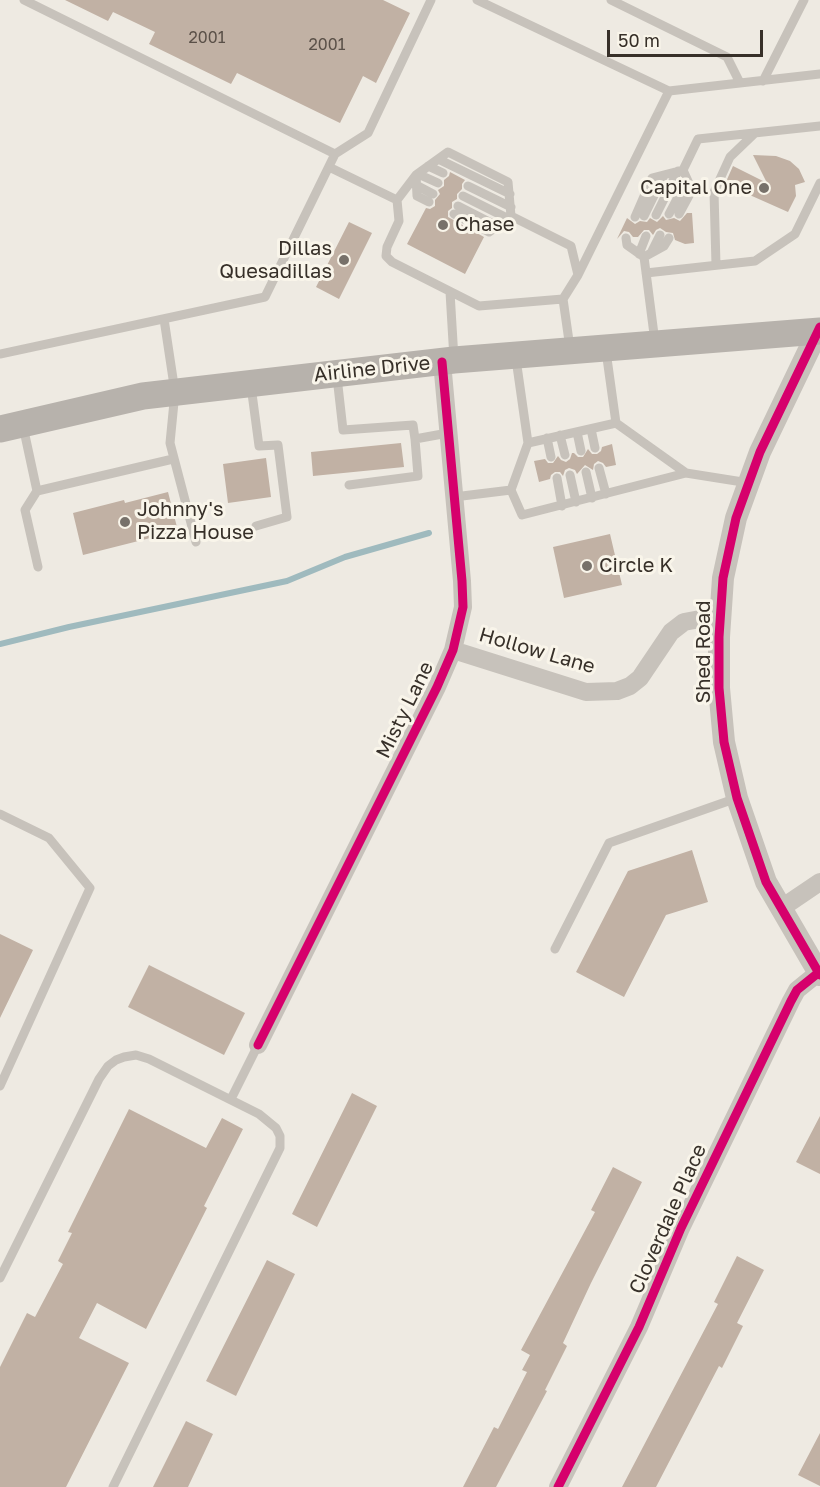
<!DOCTYPE html>
<html>
<head>
<meta charset="utf-8">
<style>
	body { margin:0 }
	#map { position:relative; width:820px; height:1487px; overflow:hidden; background:#eeeae2; font-family:"Golos Text",sans-serif }
	canvas { display:block }
	.scale { position:absolute; left:607px; top:30px; width:156px; height:27px; box-sizing:border-box; border:3px solid #373029; border-top:0; padding-left:8px; font-size:18px; line-height:21px; white-space:nowrap; color:#373029; -webkit-text-stroke:4px #f9f5ea; paint-order:stroke }
</style>
</head>
<body>
<div id="map">
<canvas width="820" height="1487"></canvas>
<div class="scale">50 m</div>
</div>
<script>
const g = document.querySelector('canvas').getContext('2d');
g.lineJoin = 'round';
function poly(rows) {
  const path = new Path2D();
  for (const r of rows) {
    path.moveTo(r[0], r[1]);
    for (let i = 2; i < r.length; i += 2) path.lineTo(r[i], r[i + 1]);
  }
  return path;
}
function strokePath(path, color, width, dash) {
  g.strokeStyle = color;
  g.lineWidth = width;
  g.lineCap = dash ? 'butt' : 'round';
  g.setLineDash(dash || []);
  g.stroke(path);
}
function fill(path, color) {
  g.fillStyle = color;
  g.fill(path, 'evenodd');
}
function drawText(font, color, halo, rows, align = 'center') {
  g.font = font + ' "Golos Text",sans-serif';
  g.lineWidth = 6;
  g.setLineDash([]);
  g.textBaseline = 'middle';
  g.strokeStyle = halo;
  g.fillStyle = color;
  for (const [text, x, y, turn = 0] of rows) {
    g.save();
    g.translate(x, y);
    g.rotate((+turn || 0) * Math.PI / 180);
    g.textAlign = isNaN(turn) ? turn : align;
    if (halo) g.strokeText(text, 0, 0);
    g.fillText(text, 0, 0);
    g.restore();
  }
}
const stream = poly([
	[0,644,69,627,287,581,345,557,429,533]
]);
const building = poly([
	[65,0,383,0,410,13,376,83,363,76,340,123,237,73,231,84,149,44,155,32,113,12,108,21],
	[753,155,776,156,790,161,799,169,805,182,795,185,796,196,788,212,725,184,733,166,767,183],
	[450,172,465,180,462,184,462,189,457,194,457,199,452,202,452,208,448,211,448,217,484,237,465,274,407,244,426,208,430,209,435,206,435,200,440,194,438,190,444,186,444,180,449,176],
	[687,213,692,213,694,243,685,244,675,240,673,233,666,232,660,228,656,230,653,235,649,230,644,230,638,237,633,237,629,232,624,231,617,239,627,218,635,224,640,221,647,222,650,218,657,222,663,216,666,220,674,218,680,221],
	[349,222,372,233,339,299,316,287],
	[401,443,404,467,313,476,311,452],
	[612,444,616,465,606,467,603,463,598,461,594,464,593,470,585,465,577,474,575,470,569,468,565,470,563,476,560,472,555,472,551,475,550,479,539,482,534,461,545,459,548,463,553,463,558,456,561,460,566,462,570,459,572,453,574,453,578,457,583,457,588,449,592,454,597,454,601,451,602,447],
	[266,458,271,497,228,503,223,464],
	[168,492,178,531,83,555,73,513,124,500,125,503],
	[610,534,622,585,564,598,553,547],
	[692,850,708,902,666,915,624,997,576,972,628,871],
	[0,934,33,950,0,1018],
	[149,965,245,1013,224,1055,128,1007],
	[352,1093,377,1106,317,1227,292,1214],
	[129,1109,206,1148,222,1118,243,1129,204,1206,207,1208,146,1329,97,1303,79,1338,129,1363,66,1487,0,1487,0,1367,27,1313,35,1317,63,1264,58,1261,72,1233,68,1232],
	[820,1116,820,1174,796,1162],
	[613,1167,642,1182,591,1283,563,1343,567,1346,545,1390,547,1391,496,1487,463,1487,494,1427,498,1429,527,1372,522,1370,530,1355,521,1350,595,1212,591,1210],
	[737,1256,764,1270,737,1323,743,1326,722,1368,719,1366,656,1487,622,1487,718,1304,714,1302],
	[267,1260,295,1274,236,1396,206,1381],
	[186,1421,213,1434,188,1487,153,1487],
	[820,1433,820,1486,798,1475]
]);
const service = poly([
	[477,0,669,91],
	[611,0,727,57,740,83],
	[763,81,804,0],
	[335,154,368,133,431,0],
	[438,159,510,194],
	[428,166,443,173],
	[329,167,397,200],
	[418,174,438,183],
	[416,175,417,196,429,202],
	[416,185,433,194],
	[468,186,511,207],
	[463,196,507,218],
	[458,206,497,226],
	[454,214,489,232,511,216],
	[669,214,687,180],
	[679,214,692,190,683,170,698,139,820,126],
	[656,215,678,171],
	[644,216,664,175],
	[635,217,652,178,683,170],
	[626,238,627,245,644,257],
	[651,253,660,235],
	[639,254,646,236],
	[716,265,714,192,730,157,755,133],
	[646,273,755,261,795,234,820,183],
	[450,292,454,359],
	[563,299,479,306,392,262,386,256,387,247,399,221,397,200,416,175,448,152,508,182,511,216,571,246,578,275],
	[164,319,175,392,170,443,196,542],
	[655,342,644,257,664,246,669,238],
	[570,348,563,299,578,275,669,91,820,74],
	[606,351,616,423],
	[0,354,265,297,335,154,24,0],
	[516,359,528,443],
	[337,377,343,430,413,425,415,439],
	[251,386,259,446,278,445,287,517,256,526],
	[23,426,37,491],
	[591,429,595,448],
	[577,432,581,451],
	[560,435,565,455],
	[547,438,551,457],
	[599,468,606,494],
	[586,472,592,498],
	[686,473,616,423,528,443,511,490,522,515,686,473,749,483],
	[570,475,576,502],
	[557,478,562,506],
	[349,485,418,476,415,439,448,433],
	[454,497,511,490],
	[38,567,25,510,37,491,173,459],
	[0,814,49,838,90,888,0,1086],
	[555,949,609,843,737,798],
	[231,1099,258,1045],
	[0,1278,99,1079,108,1066,116,1060,124,1057,136,1055,149,1059,259,1114,276,1128,280,1136,280,1148,113,1487]
]);
const minor = poly([
	[453,650,586,692,617,691,630,686,640,678,671,632,684,622,700,619,720,620],
	[780,909,820,882],
	[258,1045,437,687,453,650,463,607,462,581,442,362],
	[558,1487,639,1327,681,1228,791,1001,797,990,818,973]
]);
const tertiary = poly([
	[818,331,760,452,736,518,723,578,719,637,719,688,724,742,737,798,766,882,820,975]
]);
const secondary = poly([
	[0,429,143,396,454,360,820,331]
]);
const cycleway = poly([
	[820,327,760,452,736,518,723,578,719,637,719,688,724,742,737,798,766,882,820,975],
	[258,1045,437,687,453,650,463,607,462,581,442,362],
	[558,1487,639,1327,681,1228,791,1001,797,990,818,973]
]);
const markers = [
	[764,188,6,"#77716a"],
	[443,225,6,"#77716a"],
	[344,260,6,"#77716a"],
	[125,522,6,"#77716a"],
	[587,566,6,"#77716a"]
];
const numberNames = [
	["2001",207,38],
	["2001",327,45]
];
const poiNames = [
	["Capital One",752,188,"right"],
	["Chase",455,225],
	["Dillas",332,249,"right"],
	["Quesadillas",332,272,"right"],
	["Johnny's",137,510],
	["Pizza House",137,533],
	["Circle K",599,566]
];
const streetNames = [
	["Airline Drive",372,369,-6],
	["Hollow Lane",537,651,16],
	["Shed Road",704,652,-90],
	["Misty Lane",405,710,-64],
	["Cloverdale Place",668,1219,-66]
];
strokePath(stream, '#9fbabe', 6);
fill(building, '#c1b1a4');
strokePath(service, '#c7c2bb', 9);
strokePath(minor, '#c7c2bb', 18);
strokePath(tertiary, '#c7c2bb', 22);
strokePath(secondary, '#b7b2ac', 27);
strokePath(cycleway, '#d6006c', 9);
for (const [x, y, r, color] of markers) {
  const dot = new Path2D();
  dot.arc(x, y, r, 0, 2 * Math.PI);
  g.fillStyle = color;
  g.fill(dot);
  strokePath(dot, '#f9f5ea', 2);
}
drawText('16px', '#5a5048', null, numberNames);
drawText('20px', '#373029', '#f9f5ea', poiNames, 'left');
drawText('20px', '#373029', '#f9f5ea', streetNames);
</script>
</body>
</html>
